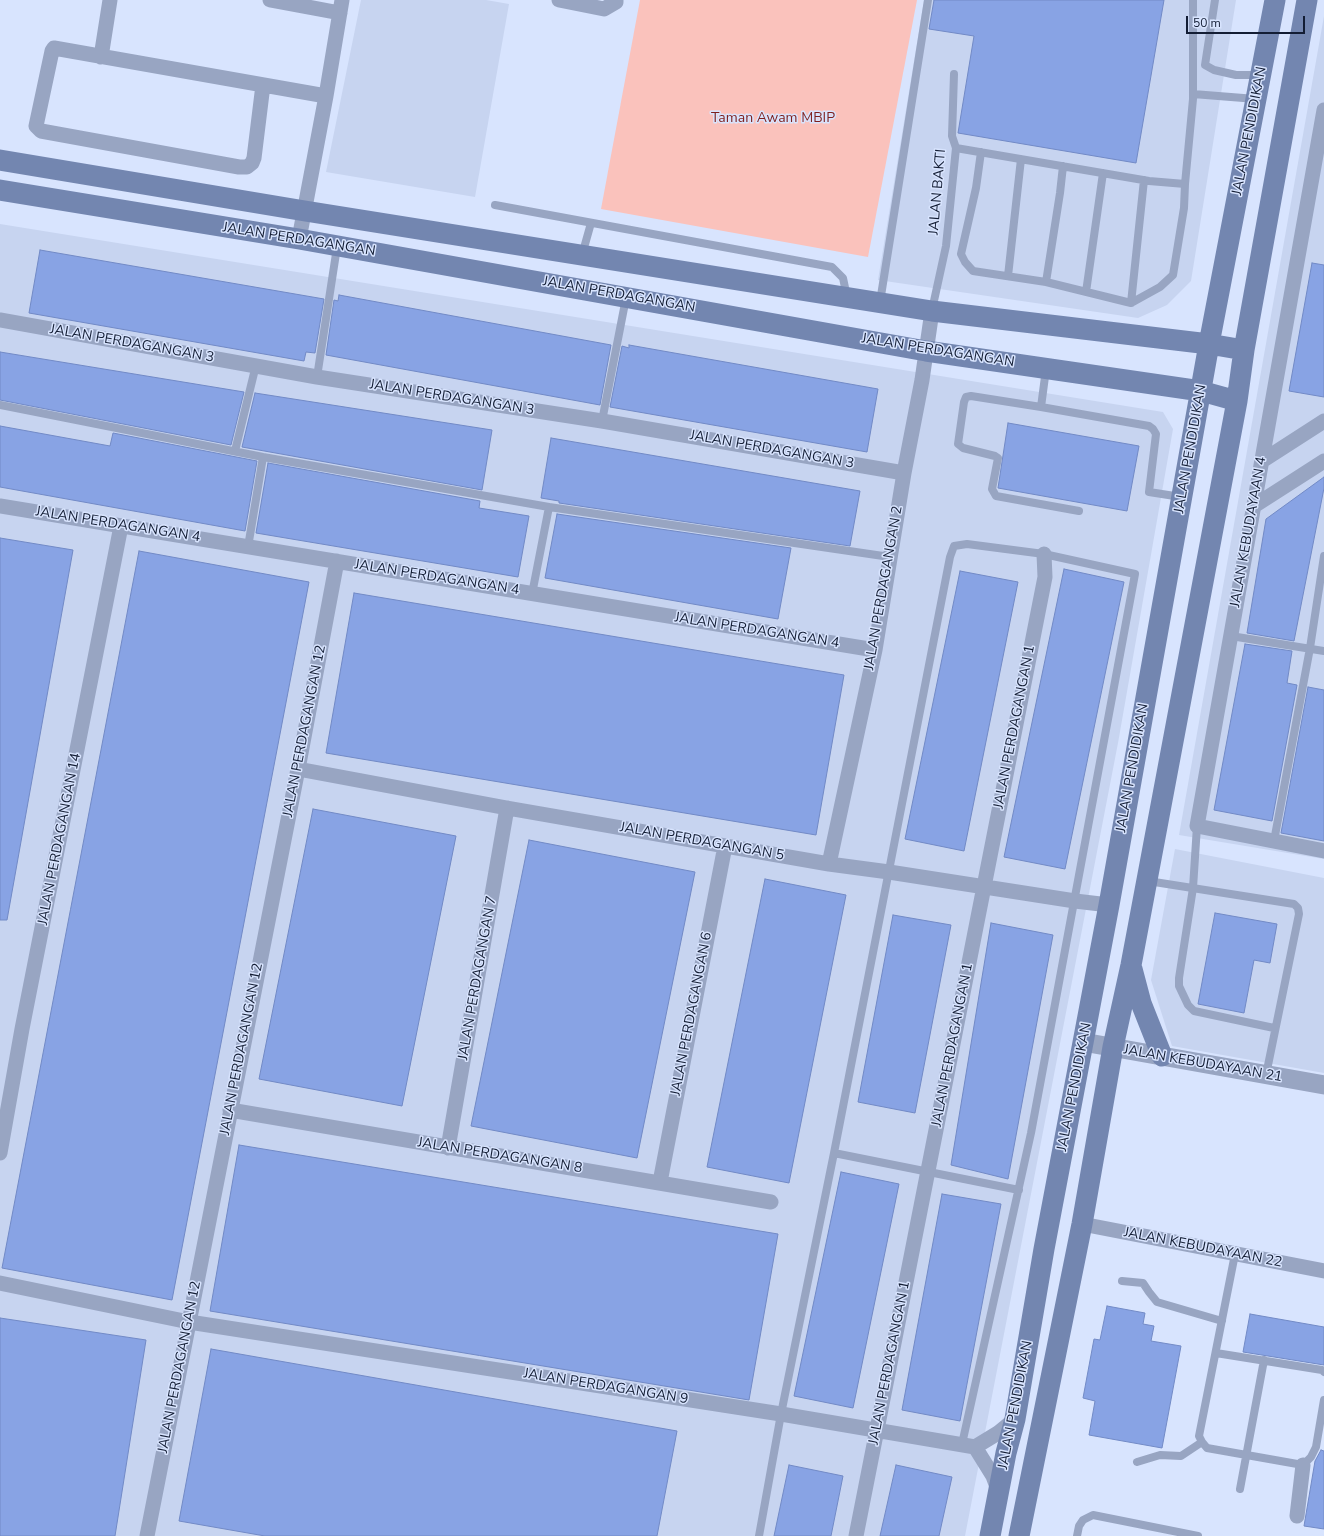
<!DOCTYPE html>
<html>
<head>
<meta charset="utf-8">
<style>
	body { margin:0 }
	#map { position:relative; width:1324px; height:1536px; overflow:hidden; background:#d8e4fe; font-family:"Nunito Sans",sans-serif }
	canvas { display:block }
	.scale { position:absolute; left:1186px; top:16px; width:119px; height:18px; box-sizing:border-box; border:2px solid #131d34; border-top:0; padding-left:5px; font-size:12px; line-height:14px; white-space:nowrap; color:#131d34; -webkit-text-stroke:3px #d8e4fe; paint-order:stroke }
</style>
</head>
<body>
<div id="map">
<canvas width="1324" height="1536"></canvas>
<div class="scale">50 m</div>
</div>
<script>
const g = document.querySelector('canvas').getContext('2d');
g.lineJoin = 'round';
function fill(path, color) {
  g.fillStyle = color;
  g.fill(path, 'evenodd');
}
function poly(rows) {
  const path = new Path2D();
  for (const r of rows) {
    path.moveTo(r[0], r[1]);
    for (let i = 2; i < r.length; i += 2) path.lineTo(r[i], r[i + 1]);
  }
  return path;
}
function strokePath(path, color, width, dash) {
  g.strokeStyle = color;
  g.lineWidth = width;
  g.lineCap = dash ? 'butt' : 'round';
  g.setLineDash(dash || []);
  g.stroke(path);
}
function drawText(font, color, halo, rows, align = 'center') {
  g.font = font + ' "Nunito Sans",sans-serif';
  g.lineWidth = 3;
  g.setLineDash([]);
  g.textBaseline = 'middle';
  g.strokeStyle = halo;
  g.fillStyle = color;
  for (const [text, x, y, turn = 0] of rows) {
    g.save();
    g.translate(x, y);
    g.rotate((+turn || 0) * Math.PI / 180);
    g.textAlign = isNaN(turn) ? turn : align;
    if (halo) g.strokeText(text, 0, 0);
    g.fillText(text, 0, 0);
    g.restore();
  }
}
const built = poly([
	[361,0,486,0,509,4,475,197,326,172],
	[924,0,1236,0,1191,281,1167,305,1138,318,878,280],
	[1324,16,1324,859,1179,835],
	[0,224,1163,412,1173,429,1118,743,965,1536,0,1536],
	[1175,849,1324,878,1324,1073,1172,1046,1151,980]
]);
const green = poly([
	[640,0,917,0,868,257,601,209]
]);
const building = poly([
	[934,0,1164,0,1136,163,958,133,974,36,929,29,934,0],
	[40,250,324,299,315,353,306,352,304,361,29,313,40,250],
	[1312,263,1324,265,1324,397,1289,391,1312,263],
	[339,295,611,345,600,405,326,355,334,300,338,301,339,295],
	[629,345,878,389,867,452,610,407,622,346,629,348,629,345],
	[0,352,244,392,231,445,0,400,0,352],
	[255,393,492,430,482,490,242,447,255,393],
	[1008,423,1139,446,1127,511,998,488,1008,423],
	[0,426,110,446,113,433,257,461,245,531,0,487,0,426],
	[551,438,860,491,850,546,559,503,559,501,541,498,551,438],
	[268,463,480,501,479,508,529,516,518,577,256,533,268,463],
	[1324,477,1324,488,1294,641,1247,633,1266,519,1324,477],
	[557,514,791,548,778,619,545,578,557,514],
	[0,538,73,550,7,920,0,920,0,538],
	[139,551,309,582,172,1300,2,1268,139,551],
	[1064,569,1124,582,1065,869,1004,857,1064,569],
	[960,571,1018,582,964,851,905,839,960,571],
	[354,593,844,675,816,835,326,753,354,593],
	[1245,644,1292,651,1287,683,1297,685,1272,821,1214,810,1245,644],
	[1308,687,1324,690,1324,841,1281,833,1308,687],
	[313,809,456,836,402,1106,259,1079,313,809],
	[529,840,695,872,637,1158,471,1126,529,840],
	[765,879,846,895,789,1183,707,1167,765,879],
	[1215,913,1277,924,1270,963,1254,960,1244,1013,1198,1004,1215,913],
	[893,915,951,925,915,1113,858,1102,893,915],
	[991,923,1053,935,1008,1179,951,1165,991,923],
	[239,1145,778,1234,749,1400,210,1311,239,1145],
	[841,1172,899,1184,853,1408,794,1396,841,1172],
	[942,1194,1001,1204,960,1421,902,1410,942,1194],
	[1107,1306,1145,1313,1143,1324,1154,1326,1151,1341,1181,1346,1162,1448,1089,1435,1095,1401,1083,1398,1094,1339,1100,1340,1107,1306],
	[1250,1314,1324,1327,1324,1365,1243,1352,1250,1314],
	[0,1318,146,1340,115,1536,0,1536,0,1318],
	[211,1349,677,1431,657,1536,265,1536,179,1521,211,1349],
	[1321,1450,1324,1451,1324,1529,1304,1526,1315,1461,1321,1450],
	[789,1465,843,1476,831,1536,774,1536,789,1465],
	[896,1465,952,1477,939,1536,880,1536,896,1465]
]);
const service = poly([
	[1215,0,1205,65,1214,70,1236,75,1260,75],
	[1193,94,1256,99],
	[956,148,1149,181,1185,184,1184,208,1173,275,1160,287,1131,303,1046,282,973,271,965,262,961,254,976,188,981,152],
	[1185,184,1193,99,1193,0],
	[495,205,832,267,843,278,847,297],
	[582,255,591,223],
	[1008,276,1021,159],
	[1046,282,1060,193,1063,166],
	[1086,292,1103,173],
	[880,302,928,0],
	[1131,303,1144,180],
	[932,310,946,246,956,148,952,136,954,74],
	[1046,369,1041,407,1149,426,1153,429,1156,434,1149,492,1181,497],
	[317,377,337,247],
	[0,405,263,457,549,507,890,557],
	[1041,407,971,396,966,397,964,402,958,444,963,448,995,456,998,458,992,489,996,496,1079,511],
	[602,421,626,298],
	[235,451,256,365],
	[248,547,263,457],
	[532,594,549,507],
	[1231,636,1324,651],
	[1197,826,1193,888,1179,978,1179,986,1188,1005,1194,1011,1274,1028],
	[1274,841,1310,648,1324,556],
	[1148,881,1294,904,1298,908,1299,914,1266,1075],
	[834,1153,1019,1190],
	[1235,1254,1199,1436,1202,1442,1207,1448,1303,1465,1311,1457,1316,1447,1324,1400],
	[1122,1281,1143,1283,1149,1292,1157,1302,1222,1321],
	[1216,1353,1322,1370,1324,1372],
	[1137,1462,1160,1455,1181,1456,1202,1442],
	[1240,1489,1264,1360],
	[759,1536,781,1414,834,1153,950,557,954,546,967,544,1044,554,1135,574,1031,1133,962,1444],
	[1077,1536,1079,1526,1083,1520,1093,1515,1198,1536]
]);
const minor = poly([
	[270,0,340,13],
	[559,0,604,9,616,2,616,0],
	[101,57,110,0],
	[263,85,254,158,252,163,247,167,239,167,41,131,36,126,52,51,54,48,326,96],
	[1324,110,1197,826,1324,851],
	[299,239,326,96,342,0],
	[0,320,317,377,602,421,904,473],
	[1262,461,1324,421],
	[0,506,875,650],
	[1254,506,1324,461],
	[298,769,507,808,829,864,889,872,1075,901,1109,905],
	[829,864,875,650,904,473,922,380,932,311],
	[230,1110,771,1202],
	[448,1148,507,808],
	[0,1153,22,1029,121,526],
	[660,1182,725,846],
	[1082,1224,1324,1271],
	[0,1283,189,1322,781,1414,975,1447,998,1433,1015,1419],
	[975,1447,993,1476,999,1492],
	[1297,1516,1303,1465],
	[147,1536,298,769,337,561],
	[856,1536,1045,577,1044,554]
]);
const tertiary = poly([
	[1083,1042,1324,1085]
]);
const secondary = poly([
	[0,160,305,211,932,311,1209,344,1244,350],
	[0,190,299,239,926,351,1201,391,1237,401],
	[1132,969,1141,1003,1162,1056],
	[990,1536,1006,1453,1015,1419,1044,1249,1109,905,1209,344,1275,0],
	[1019,1536,1082,1224,1113,1047,1131,965,1237,401,1244,350,1307,0]
]);
const parkNames = [
	["Taman Awam MBIP",773,119]
];
const streetNames = [
	["JALAN PENDIDIKAN",1250,131,-79],
	["JALAN BAKTI",938,192,-85],
	["JALAN PERDAGANGAN",299,240,9],
	["JALAN PERDAGANGAN",619,295,10],
	["JALAN PERDAGANGAN 3",132,344,10],
	["JALAN PERDAGANGAN",938,351,9],
	["JALAN PERDAGANGAN 3",452,398,9],
	["JALAN PENDIDIKAN",1191,449,-80],
	["JALAN PERDAGANGAN 3",772,450,10],
	["JALAN PERDAGANGAN 4",118,525,9],
	["JALAN KEBUDAYAAN 4",1249,532,-80],
	["JALAN PERDAGANGAN 4",437,578,9],
	["JALAN PERDAGANGAN 2",884,588,-80],
	["JALAN PERDAGANGAN 4",757,631,9],
	["JALAN PERDAGANGAN 1",1015,727,-79],
	["JALAN PERDAGANGAN 12",305,731,-79],
	["JALAN PENDIDIKAN",1133,768,-80],
	["JALAN PERDAGANGAN 14",60,839,-79],
	["JALAN PERDAGANGAN 5",702,842,10],
	["JALAN PERDAGANGAN 7",478,978,-80],
	["JALAN PERDAGANGAN 6",692,1014,-79],
	["JALAN PERDAGANGAN 1",953,1045,-79],
	["JALAN PERDAGANGAN 12",242,1049,-79],
	["JALAN KEBUDAYAAN 21",1203,1064,10],
	["JALAN PENDIDIKAN",1075,1087,-79],
	["JALAN PERDAGANGAN 8",500,1156,9],
	["JALAN KEBUDAYAAN 22",1203,1248,11],
	["JALAN PERDAGANGAN 1",890,1363,-79],
	["JALAN PERDAGANGAN 12",180,1367,-79],
	["JALAN PERDAGANGAN 9",606,1387,9],
	["JALAN PENDIDIKAN",1016,1405,-79]
];
fill(built, '#c7d4f0');
fill(green, '#fac2bc');
fill(building, '#88a3e4');
strokePath(building, '#728ac6', 1);
strokePath(service, '#98a5c2', 8);
strokePath(minor, '#98a5c2', 15);
strokePath(tertiary, '#98a5c2', 19);
strokePath(secondary, '#7386b0', 21);
drawText('14px', '#7e1f1d', '#d8e4fe', parkNames);
drawText('14px', '#131d34', '#d8e4fe', streetNames);
</script>
</body>
</html>
